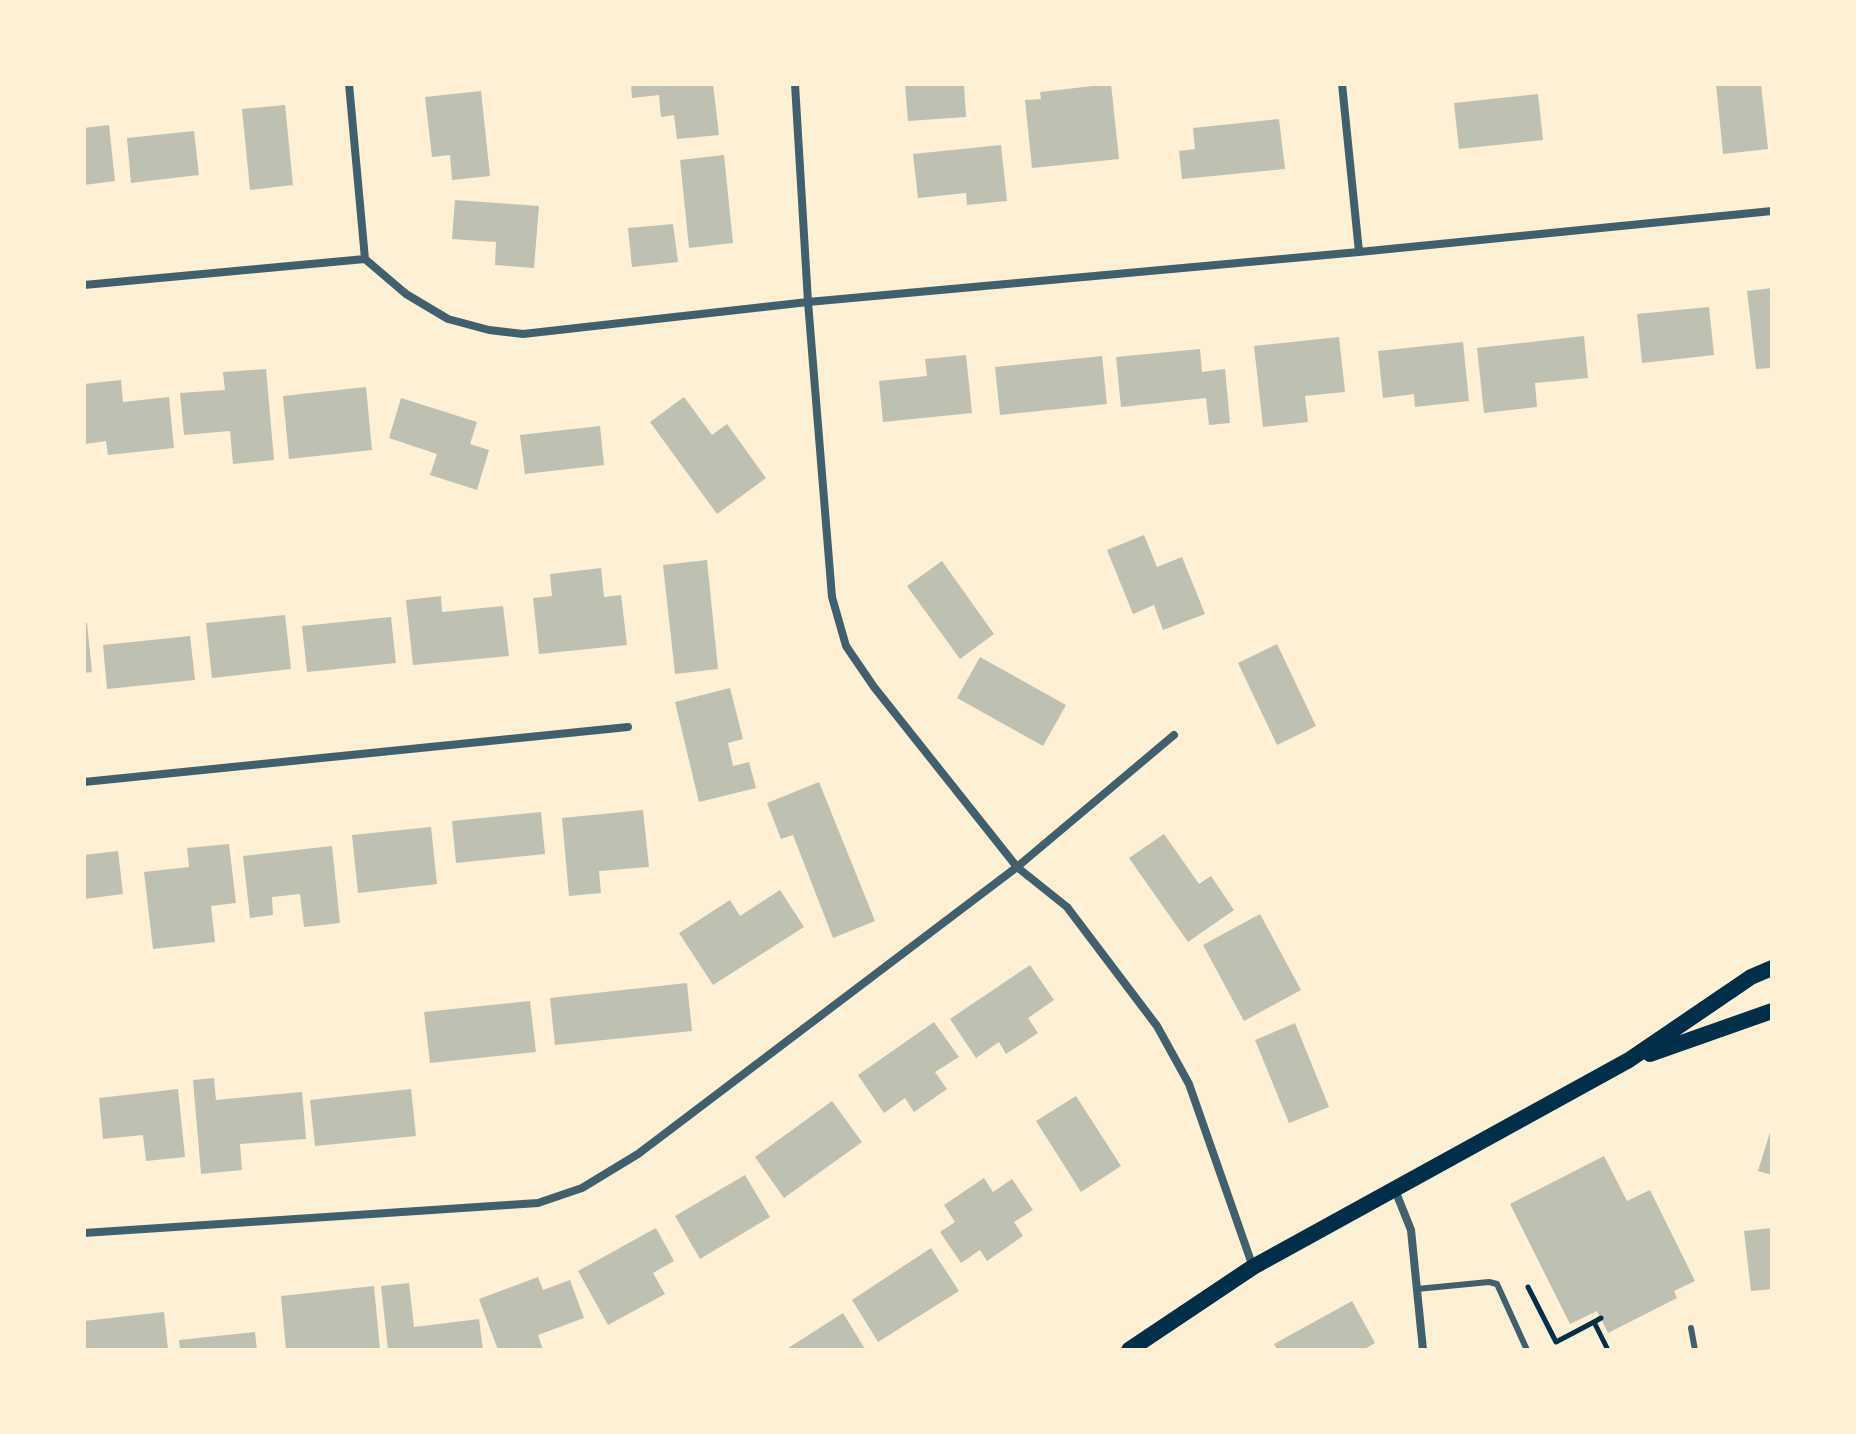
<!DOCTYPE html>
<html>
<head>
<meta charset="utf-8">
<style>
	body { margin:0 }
	#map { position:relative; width:1856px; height:1434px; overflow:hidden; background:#fdf0d5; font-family:"Space Grotesk",sans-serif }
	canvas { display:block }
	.frame { position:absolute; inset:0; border:86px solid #fdf0d5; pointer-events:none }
</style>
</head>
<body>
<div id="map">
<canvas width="1856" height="1434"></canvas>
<div class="frame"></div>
</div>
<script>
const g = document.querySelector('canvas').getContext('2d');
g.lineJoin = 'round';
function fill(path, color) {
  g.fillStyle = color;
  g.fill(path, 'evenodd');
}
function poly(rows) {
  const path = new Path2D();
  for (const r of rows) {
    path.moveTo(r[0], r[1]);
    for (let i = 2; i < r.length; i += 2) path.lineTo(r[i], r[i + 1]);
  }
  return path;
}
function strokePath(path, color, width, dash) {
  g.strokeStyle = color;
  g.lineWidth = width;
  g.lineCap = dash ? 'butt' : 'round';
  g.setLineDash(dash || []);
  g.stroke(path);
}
const building = poly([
	[631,84,713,84,719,135,677,139,674,115,661,117,659,95,632,98],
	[905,84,964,84,966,117,908,121],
	[1111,84,1119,159,1032,168,1025,100,1041,99,1040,92],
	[1716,84,1761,84,1768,149,1723,154],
	[481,91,490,176,452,180,450,155,432,157,425,97],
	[1538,94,1543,140,1459,149,1454,103],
	[285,105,293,185,250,190,242,109],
	[1279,119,1285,169,1182,179,1179,151,1195,149,1193,128],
	[109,125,115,181,84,185,84,128],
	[194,131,199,175,131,183,127,138],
	[1001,145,1007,201,967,205,966,193,918,198,913,154],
	[724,155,733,243,689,248,680,160],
	[455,200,539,206,534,268,495,265,496,242,452,239],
	[673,224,678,262,632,267,628,228],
	[1772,288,1772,368,1756,369,1747,291],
	[1709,307,1714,355,1642,363,1637,314],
	[1584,336,1588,378,1535,383,1537,407,1484,413,1477,348],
	[1339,337,1345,392,1305,396,1308,422,1263,427,1254,346],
	[1463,342,1469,401,1415,407,1414,394,1383,398,1378,351],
	[1200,349,1202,372,1225,369,1230,423,1209,425,1206,398,1121,407,1116,357],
	[966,355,972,413,883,422,879,381,927,376,925,359],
	[1102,356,1107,404,1000,415,995,367],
	[266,369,274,460,233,464,230,431,184,435,180,393,225,390,223,372],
	[121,380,123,402,169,397,174,448,108,455,106,441,85,444,84,384],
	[366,387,372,450,289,459,283,396],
	[684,397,712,435,727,424,766,478,717,514,650,422],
	[401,398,477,422,470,444,489,450,477,490,430,475,437,454,389,438],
	[600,426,604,465,525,474,520,435],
	[1144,535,1157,567,1182,557,1205,614,1163,630,1154,605,1133,614,1107,550],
	[707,560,718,669,675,674,663,565],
	[942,561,994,634,960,659,907,586],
	[601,568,604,597,621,595,627,645,539,654,533,598,552,596,550,574],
	[441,596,442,612,503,606,509,656,413,665,406,600],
	[285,615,291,669,212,678,206,623],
	[391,617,396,663,307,672,302,626],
	[84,623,87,623,92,672,84,673],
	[190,636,195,680,107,689,103,645],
	[1277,644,1316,726,1277,745,1238,663],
	[980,657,1066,705,1043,746,957,698],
	[730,688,743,739,728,743,733,766,749,762,756,788,699,802,675,702],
	[819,782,875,921,833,938,793,835,781,839,767,803],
	[643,810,649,867,599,871,601,893,569,896,562,818],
	[541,812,545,854,456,863,452,821],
	[431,827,437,884,358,893,352,835],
	[1164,834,1199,884,1211,876,1234,910,1188,942,1129,858],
	[229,844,236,903,211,906,215,942,153,949,144,872,189,867,187,848],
	[332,846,340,923,304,927,300,894,272,897,273,915,250,918,243,856],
	[118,851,123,894,84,899,84,855],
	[780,890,804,927,713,985,679,933,730,900,740,916],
	[1260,914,1301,990,1244,1021,1203,945],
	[1030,965,1054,1000,1028,1018,1038,1033,1006,1054,999,1042,976,1058,950,1019],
	[687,983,692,1031,555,1045,550,998],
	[530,1001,536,1052,430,1063,424,1012],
	[934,1022,959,1057,935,1072,947,1089,914,1112,905,1098,884,1113,858,1075],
	[1295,1023,1329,1107,1289,1123,1255,1040],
	[214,1078,216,1100,302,1092,306,1139,240,1144,242,1170,201,1174,193,1080],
	[178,1089,185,1157,146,1161,143,1135,103,1139,99,1098],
	[411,1089,416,1136,315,1146,310,1100],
	[1076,1096,1121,1166,1081,1192,1036,1121],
	[832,1101,862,1142,784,1198,755,1157],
	[1771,1129,1772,1129,1772,1175,1758,1171],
	[1604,1156,1627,1201,1650,1190,1695,1281,1674,1291,1677,1298,1608,1333,1597,1311,1570,1324,1510,1204],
	[745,1175,770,1217,700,1259,675,1216],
	[984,1178,993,1192,1012,1179,1033,1210,1014,1222,1023,1236,987,1261,980,1250,961,1263,940,1232,955,1222,944,1205],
	[656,1228,674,1261,653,1273,665,1294,608,1325,578,1271],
	[1772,1228,1772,1289,1751,1291,1744,1231],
	[931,1248,959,1291,878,1342,852,1300],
	[538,1277,543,1290,570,1280,584,1318,538,1335,543,1350,498,1350,479,1299],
	[409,1283,414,1327,479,1319,483,1350,388,1350,381,1286],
	[374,1286,380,1350,286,1350,281,1296],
	[1352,1301,1375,1343,1363,1350,1278,1350,1274,1344],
	[164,1312,168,1350,84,1350,84,1321],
	[843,1313,865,1349,785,1350],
	[255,1332,257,1350,180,1350,179,1340]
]);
const path = poly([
	[1528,1287,1556,1342,1594,1322,1608,1350],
	[1594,1322,1601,1318]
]);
const service = poly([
	[1417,1289,1489,1282,1497,1284,1527,1350],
	[1691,1328,1695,1350]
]);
const minor = poly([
	[349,84,365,259],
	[795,84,808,302,832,597,846,646,874,687,1017,867,1067,907,1157,1026,1189,1084,1253,1267],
	[1342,84,1359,252],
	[84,285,365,259,406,294,448,319,489,330,523,334,808,302,1359,252,1772,211],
	[84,782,628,727],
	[1395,1190,1411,1230,1423,1350],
	[84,1233,538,1203,582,1188,638,1154,1017,867,1174,735]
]);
const secondary = poly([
	[1650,1054,1772,1011],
	[1129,1350,1253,1267,1629,1060,1751,977,1772,968]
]);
fill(building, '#bec0b2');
strokePath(path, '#003049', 5);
strokePath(service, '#3f606c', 6);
strokePath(minor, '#3f606c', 8);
strokePath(secondary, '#003049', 16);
</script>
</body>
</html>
